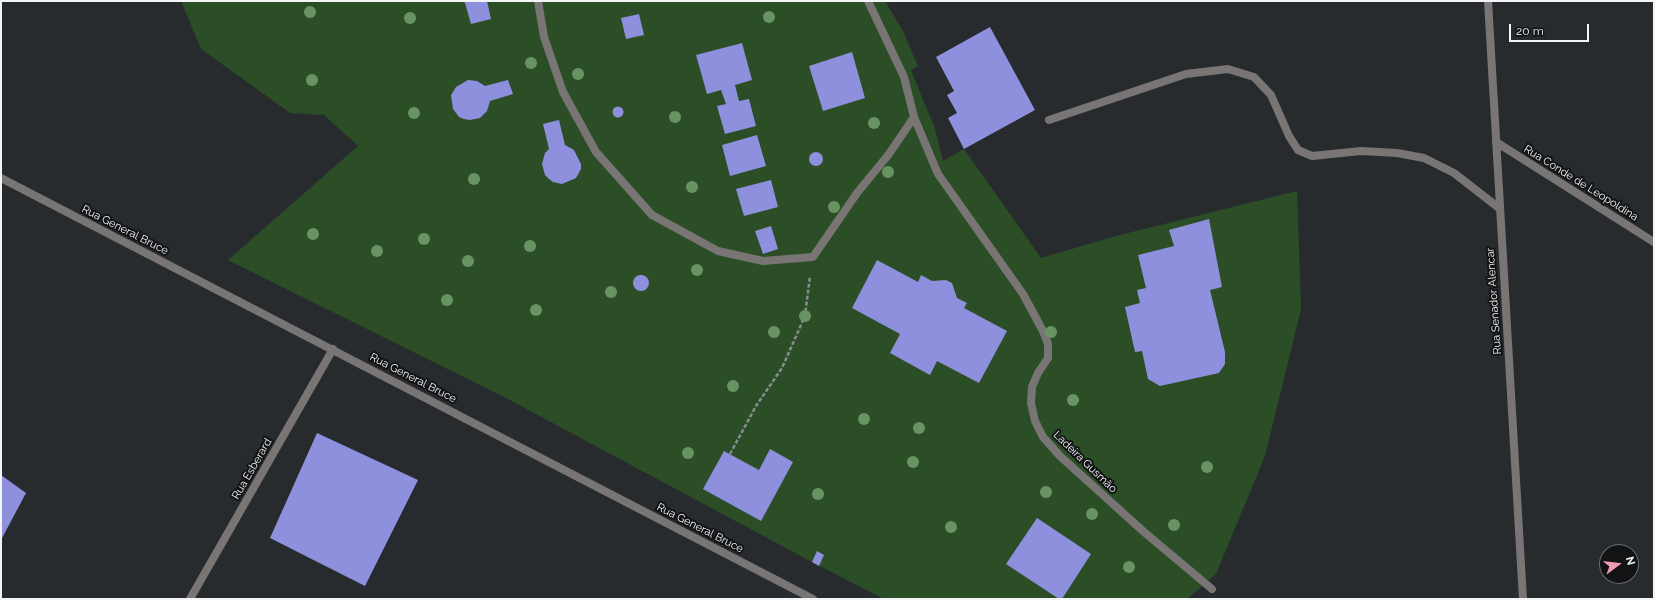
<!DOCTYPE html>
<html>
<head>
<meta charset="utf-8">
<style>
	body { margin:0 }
	#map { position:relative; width:1655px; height:600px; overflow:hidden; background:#282b2e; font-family:Raleway,sans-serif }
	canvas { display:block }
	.frame { position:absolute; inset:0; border:2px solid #f3f5f7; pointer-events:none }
	.north { position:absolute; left:1599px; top:544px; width:40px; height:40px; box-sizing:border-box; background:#121315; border:1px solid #6c6d6f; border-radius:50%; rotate:75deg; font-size:11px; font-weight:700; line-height:16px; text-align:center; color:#f3f5f7 }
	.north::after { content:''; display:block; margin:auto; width:14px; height:18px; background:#f19ab2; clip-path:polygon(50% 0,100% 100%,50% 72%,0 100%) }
	.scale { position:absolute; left:1509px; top:24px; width:80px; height:18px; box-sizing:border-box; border:2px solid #f3f5f7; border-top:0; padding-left:5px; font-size:12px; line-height:14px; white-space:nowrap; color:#f3f5f7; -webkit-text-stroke:3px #121315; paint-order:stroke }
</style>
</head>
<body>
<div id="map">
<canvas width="1655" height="600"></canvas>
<div class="frame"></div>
<div class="north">N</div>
<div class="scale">20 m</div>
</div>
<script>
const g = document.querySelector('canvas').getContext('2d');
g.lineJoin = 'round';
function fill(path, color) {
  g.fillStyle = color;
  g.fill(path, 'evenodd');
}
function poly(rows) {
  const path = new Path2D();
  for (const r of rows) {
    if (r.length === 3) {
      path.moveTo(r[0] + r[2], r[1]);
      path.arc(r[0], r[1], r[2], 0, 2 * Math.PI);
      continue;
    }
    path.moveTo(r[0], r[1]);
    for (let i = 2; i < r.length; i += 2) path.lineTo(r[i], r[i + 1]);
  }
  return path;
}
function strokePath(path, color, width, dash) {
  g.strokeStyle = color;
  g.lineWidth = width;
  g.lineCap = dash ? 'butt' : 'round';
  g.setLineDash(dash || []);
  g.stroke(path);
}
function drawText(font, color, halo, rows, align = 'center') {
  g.font = font + ' Raleway,sans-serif';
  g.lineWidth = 4;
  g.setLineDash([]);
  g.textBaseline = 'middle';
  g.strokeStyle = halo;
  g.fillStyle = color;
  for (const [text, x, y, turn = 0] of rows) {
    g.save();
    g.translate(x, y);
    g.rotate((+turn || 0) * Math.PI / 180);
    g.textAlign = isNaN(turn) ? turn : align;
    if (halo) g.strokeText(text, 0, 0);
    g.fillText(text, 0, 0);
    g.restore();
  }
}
const green = poly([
	[181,1,885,1,903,31,918,66,911,70,935,129,943,161,964,149,1041,258,1116,236,1297,191,1301,309,1265,456,1216,574,1187,599,884,599,812,562,506,398,228,260,358,146,324,115,290,113,201,49]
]);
const building = poly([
	[462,1,487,1,491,19,471,24,465,3],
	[639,14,644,35,626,39,621,18],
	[990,27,1035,110,964,149,948,118,957,113,947,95,954,91,936,57],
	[742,43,752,80,735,85,739,101,749,99,756,126,725,134,717,106,726,104,721,90,707,94,696,55],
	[852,52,865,98,823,111,809,66],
	[468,80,477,81,485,86,508,80,513,94,490,101,487,111,480,118,470,120,464,119,459,117,453,109,451,95,456,87],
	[618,112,5.5],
	[559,120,565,145,574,150,581,164,581,169,576,178,562,184,553,182,549,179,545,175,542,164,545,153,549,149,543,124],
	[757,135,766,166,730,176,722,145],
	[816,159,7],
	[771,180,778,207,744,216,736,189],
	[1209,219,1222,287,1210,290,1225,352,1225,364,1219,373,1160,386,1148,379,1142,351,1135,352,1125,307,1140,303,1137,290,1146,288,1138,255,1174,246,1169,230],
	[771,226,778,249,763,254,755,231],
	[877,260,918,282,921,275,932,281,946,280,952,283,957,298,967,303,964,308,1007,331,979,383,937,361,930,375,890,353,900,334,852,308],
	[641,283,8],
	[317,433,418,480,365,586,270,538],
	[770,449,793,462,761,521,703,489,724,451,759,470],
	[1,475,26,493,1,540],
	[1037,518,1091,554,1062,599,1059,599,1006,564],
	[817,551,824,555,819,566,812,562]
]);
const path = poly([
	[730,454,756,406,782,368,805,316,810,276]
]);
const service = poly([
	[538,1,544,37,563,92,596,152,652,215,718,251,763,261,813,257,857,193,889,154,914,117],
	[868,1,904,77,914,117,938,174,1023,294,1043,331,1048,344,1048,358,1038,373,1032,387,1031,403,1035,421,1043,437,1060,456,1144,532,1212,589],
	[1049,120,1186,74,1228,69,1254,77,1271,95,1289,136,1298,150,1312,156,1361,151,1397,153,1424,158,1454,173,1499,208]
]);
const minor = poly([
	[1488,1,1523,599],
	[1496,142,1654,242],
	[1,178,813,599],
	[190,599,333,349]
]);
const trees = [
	[310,12],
	[769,17],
	[410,18],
	[531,63],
	[578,74],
	[312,80],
	[414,113],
	[675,117],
	[874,123],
	[888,172],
	[474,179],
	[692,187],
	[834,207],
	[313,234],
	[424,239],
	[530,246],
	[377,251],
	[468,261],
	[697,270],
	[611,292],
	[447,300],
	[536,310],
	[805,316],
	[774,332],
	[1051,332],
	[733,386],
	[1073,400],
	[864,419],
	[919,428],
	[688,453],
	[913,462],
	[1207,467],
	[1046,492],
	[818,494],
	[1092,514],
	[1174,525],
	[951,527],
	[1129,567]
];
const streetNames = [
	["Rua Conde de Leopoldina",1581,183,32],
	["Rua General Bruce",125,230,27],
	["Rua Senador Alencar",1494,301,-94],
	["Rua General Bruce",413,378,27],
	["Ladeira Gusmão",1085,462,44],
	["Rua Esberard",252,469,-60],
	["Rua General Bruce",700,528,27]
];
fill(green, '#2b4e26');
fill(building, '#8e90dd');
strokePath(path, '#888b8e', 2.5, [4, 2]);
strokePath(service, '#787574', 8);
strokePath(minor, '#787574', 8);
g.fillStyle = '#689464';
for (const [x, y] of trees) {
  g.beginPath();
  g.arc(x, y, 6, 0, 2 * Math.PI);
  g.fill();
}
drawText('11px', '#f3f5f7', '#121315', streetNames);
</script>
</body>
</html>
